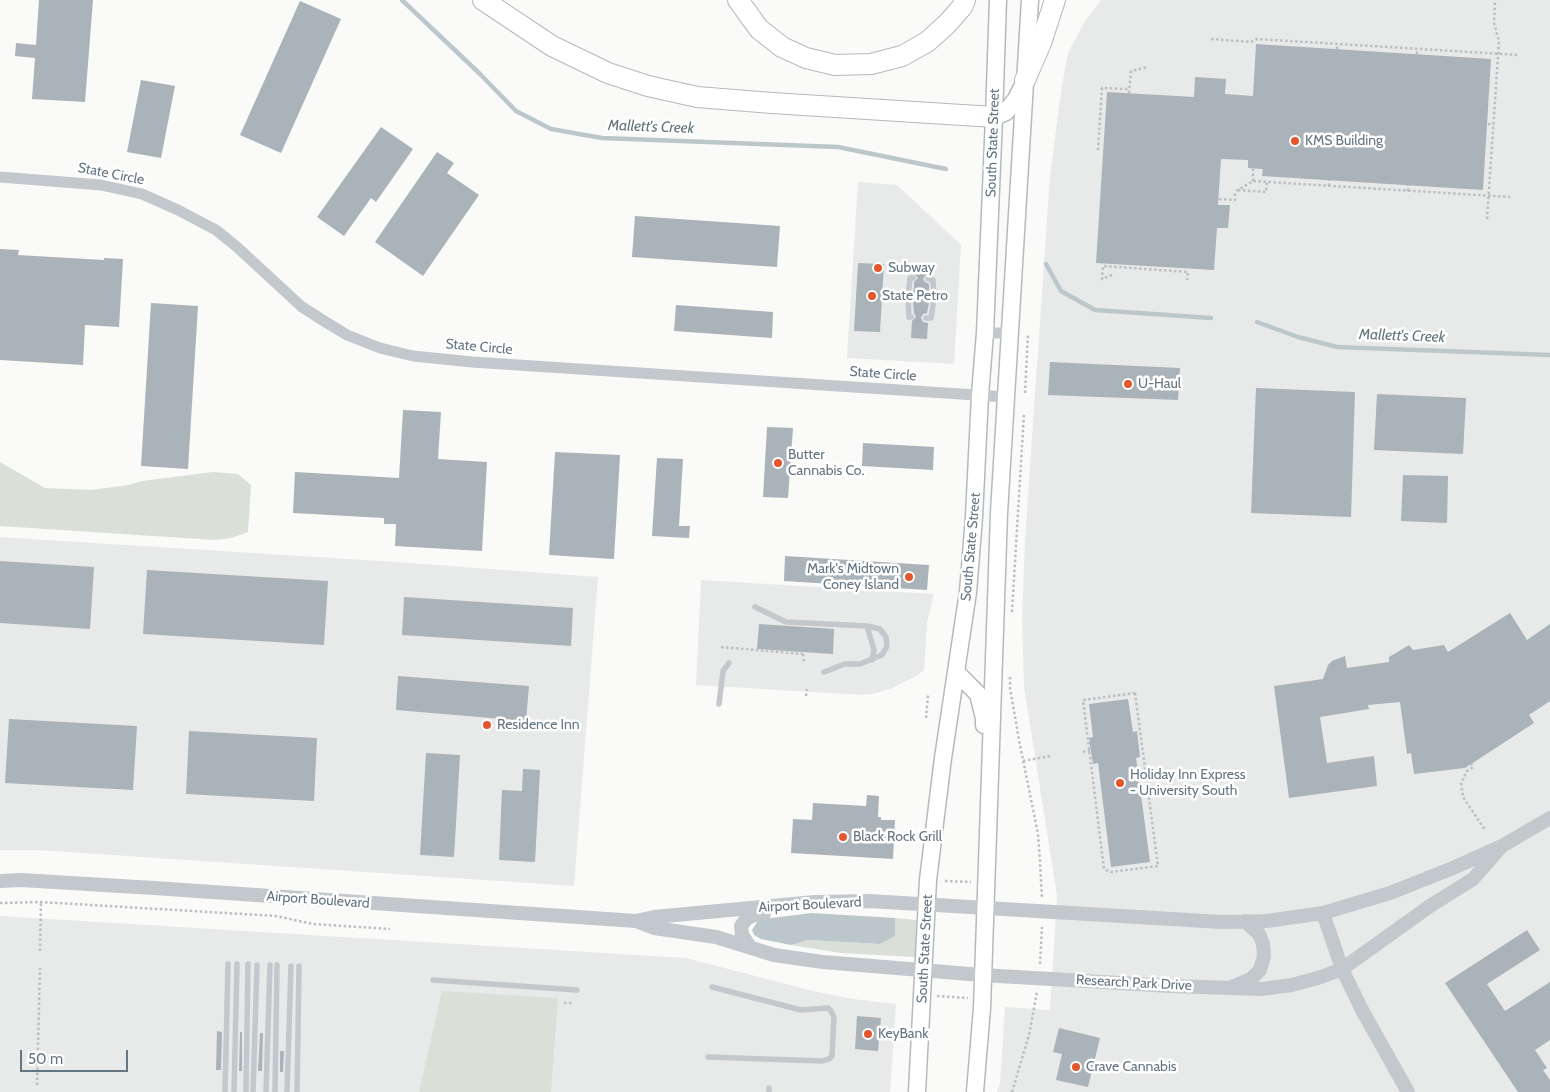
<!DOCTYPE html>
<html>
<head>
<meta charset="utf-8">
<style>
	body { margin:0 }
	#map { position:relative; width:1550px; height:1092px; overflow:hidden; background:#fafaf8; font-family:Cabin,sans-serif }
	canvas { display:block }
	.scale { position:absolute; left:20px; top:1050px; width:108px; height:22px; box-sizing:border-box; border:2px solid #657683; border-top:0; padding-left:6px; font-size:15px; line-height:18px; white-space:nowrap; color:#657683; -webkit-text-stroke:4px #fff; paint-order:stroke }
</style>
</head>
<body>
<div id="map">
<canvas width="1550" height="1092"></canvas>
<div class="scale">50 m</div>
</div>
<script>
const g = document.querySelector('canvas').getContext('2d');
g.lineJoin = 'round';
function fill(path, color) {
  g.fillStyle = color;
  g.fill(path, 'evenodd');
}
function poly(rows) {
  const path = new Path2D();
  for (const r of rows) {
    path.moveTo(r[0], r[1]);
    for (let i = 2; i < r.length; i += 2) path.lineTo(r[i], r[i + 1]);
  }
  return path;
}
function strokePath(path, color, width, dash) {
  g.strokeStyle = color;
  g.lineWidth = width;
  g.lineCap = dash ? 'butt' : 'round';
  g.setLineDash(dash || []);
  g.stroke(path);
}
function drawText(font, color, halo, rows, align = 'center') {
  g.font = font + ' Cabin,sans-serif';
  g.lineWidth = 5;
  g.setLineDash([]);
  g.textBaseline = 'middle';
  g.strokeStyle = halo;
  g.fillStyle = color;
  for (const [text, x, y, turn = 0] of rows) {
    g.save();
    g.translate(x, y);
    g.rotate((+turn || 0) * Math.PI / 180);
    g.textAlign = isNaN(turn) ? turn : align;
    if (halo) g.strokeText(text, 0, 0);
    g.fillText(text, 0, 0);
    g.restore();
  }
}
const built = poly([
	[1101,0,1550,0,1550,1092,997,1092,1000,1083,1005,1007,1050,1010,1057,895,1024,687,1022,617,1025,540,1050,176,1061,92,1068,53,1085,21],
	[858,182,897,185,961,245,954,364,847,358],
	[0,537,396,562,598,577,574,886,38,850,0,850],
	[701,580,934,594,927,622,924,670,918,675,890,689,872,694,862,695,696,685],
	[0,916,686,958,813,991,853,999,896,1004,890,1092,0,1092]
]);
const green = poly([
	[0,462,45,488,91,490,129,485,142,481,213,472,238,474,251,485,248,532,231,538,215,540,0,526],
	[895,918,916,920,920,922,917,955,913,957,841,953,791,945,808,940,880,944,895,936],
	[442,991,558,998,551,1092,419,1092]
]);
const water = poly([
	[812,913,895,918,895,936,880,944,808,940,791,945,761,939,754,935,752,930,757,922,763,919]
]);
const stream = poly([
	[402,0,479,73,516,111,551,129,602,138,838,147,946,169],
	[1046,264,1061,291,1095,310,1211,318],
	[1257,322,1298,337,1337,347,1550,355]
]);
const building = poly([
	[39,0,93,0,85,102,32,99,35,58,15,56,16,43,36,45],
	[300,1,341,19,281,153,240,135],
	[1256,44,1491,59,1483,190,1262,176,1263,169,1248,168,1248,160,1221,159,1218,205,1230,205,1228,228,1217,228,1214,270,1096,263,1107,92,1194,97,1195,77,1226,79,1225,94,1253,96],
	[141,80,175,86,161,158,127,152],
	[381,127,413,149,376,202,371,198,344,236,317,217],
	[437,152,454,163,447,173,479,195,423,276,375,242],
	[635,216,780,226,777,267,632,257],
	[0,249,19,250,18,255,104,260,104,258,123,259,119,327,85,325,83,365,0,360],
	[858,263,884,264,880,332,854,331],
	[915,268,930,268,930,275,926,275,923,279,925,282,929,284,929,293,924,294,922,298,924,302,929,303,927,313,923,314,921,318,923,322,928,323,927,339,911,338,912,321,916,317,914,313,913,303,917,299,913,294,914,287,914,282,918,278,914,274],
	[151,303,198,306,188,469,141,466],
	[676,305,773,312,772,338,674,331],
	[1050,362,1180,368,1178,400,1048,395],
	[1256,388,1355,392,1351,517,1251,513],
	[1377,394,1466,398,1463,454,1374,450],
	[403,410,441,412,438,459,487,462,482,551,395,546,396,524,384,524,384,518,293,513,295,472,399,478],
	[767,427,793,428,788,498,763,497],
	[863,443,934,447,933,470,862,466],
	[555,452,620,455,614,559,549,555],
	[657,458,683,459,679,526,690,526,689,538,652,536],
	[1403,475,1448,476,1447,523,1401,521],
	[785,556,929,565,927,590,784,581],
	[0,561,94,567,90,629,0,623],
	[147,570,328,581,324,645,143,634],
	[404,597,573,608,571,646,402,635],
	[1510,613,1527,640,1550,624,1550,701,1529,715,1534,723,1465,768,1414,774,1411,753,1407,754,1400,702,1368,705,1369,709,1320,717,1327,763,1374,756,1377,786,1289,798,1274,686,1323,679,1328,665,1332,661,1345,656,1347,668,1389,662,1389,657,1409,645,1413,650,1444,645,1448,652],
	[759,624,834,629,833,654,757,649],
	[398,676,529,686,526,721,396,710],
	[1128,699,1133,732,1137,731,1140,757,1136,758,1150,862,1111,867,1098,763,1093,764,1089,738,1093,737,1089,704],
	[9,719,137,726,133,790,5,783],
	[189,731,317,738,314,801,186,794],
	[426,753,460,755,454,857,420,855],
	[523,769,540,770,535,862,499,860,502,790,522,791],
	[867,795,879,796,878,817,881,817,881,820,895,820,893,859,791,853,793,819,812,820,813,803,866,806],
	[1527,930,1540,950,1487,984,1505,1011,1550,982,1550,1040,1535,1050,1547,1068,1543,1070,1550,1080,1550,1092,1518,1092,1445,983],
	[857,1016,881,1018,878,1051,855,1049],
	[1059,1028,1100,1038,1088,1087,1056,1080,1062,1054,1053,1052],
	[217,1031,222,1032,221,1070,216,1070],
	[240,1032,242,1032,242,1071,239,1071],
	[260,1033,263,1033,262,1071,258,1071],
	[280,1051,284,1051,283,1072,280,1072]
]);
const path = poly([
	[1211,39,1251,42,1257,39,1519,55],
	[1337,49,1337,44],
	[1417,54,1417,49],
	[1129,93,1131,71,1148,67],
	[1488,124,1494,124],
	[1098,150,1102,88,1130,89],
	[1253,181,1253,168],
	[1329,186,1329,180],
	[1238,190,1266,192,1267,182],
	[1408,191,1408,185],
	[1219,199,1235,200,1235,194,1238,190,1253,181,1510,197],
	[1487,219,1499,41,1494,23,1495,0],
	[1112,275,1102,279,1103,266,1188,272,1187,280],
	[1025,393,1028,334],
	[1012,612,1024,413],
	[721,647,803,654],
	[803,654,804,663],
	[1010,677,1010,688,1019,740,1038,834,1040,862,1042,899],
	[1135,693,1158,866,1111,872,1104,869,1083,700,1135,693],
	[806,696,807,689],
	[926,718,928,695],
	[1083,752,1091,750],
	[1023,761,1050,756],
	[1471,763,1473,767,1467,771,1461,783,1463,797,1485,830],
	[945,881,971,882],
	[0,903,41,902,276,916,313,924,390,929],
	[40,951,41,902],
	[1040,964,1042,927],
	[937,996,968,998],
	[564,1003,574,1003],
	[37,1085,40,968],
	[1012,1092,1029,1035,1037,992]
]);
const service = poly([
	[928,279,933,280,934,298,939,299],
	[905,297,908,297,910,278,913,278],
	[911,317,909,317,908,297,912,298],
	[926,318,931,318,934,298,927,298],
	[755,607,786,622,867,626,880,629,886,637,887,646,882,655,860,664,845,664,824,672],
	[867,626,874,650,872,660],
	[719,704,723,671,729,663],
	[433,980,577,990],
	[708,1057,822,1061,829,1059,832,1056,834,1017,831,1011,828,1008,801,1010,712,987],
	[225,1092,228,964],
	[234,1092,237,964],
	[246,1092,248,964],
	[253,1092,257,965],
	[266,1092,270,965],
	[275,1092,277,965],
	[287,1092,291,966],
	[297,1092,299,966],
	[769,1092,769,1088]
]);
const minor = poly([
	[0,177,101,185,142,194,178,210,216,230,237,247,302,307,324,321,347,335,380,348,413,356,472,362,1006,397],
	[985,333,1010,333]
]);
const tertiary = poly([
	[0,881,21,880,154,888,636,921,654,928,716,937,774,955,823,962,982,975,1171,986,1262,989,1292,985,1321,977,1342,969,1430,906,1473,879,1502,846],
	[1323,913,1342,969,1362,1010,1408,1092],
	[636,921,654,917,815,902,869,901,1222,922,1267,921,1323,913,1390,893,1453,868,1502,846,1550,818],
	[750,947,742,935,741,926,747,918,755,915,764,914],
	[1234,986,1251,979,1260,970,1264,956,1263,944,1259,934,1245,921]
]);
const secondary = poly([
	[994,117,1006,112,1016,99,1022,87],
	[956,672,978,694,984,718,984,725],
	[917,1092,928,880,943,758,968,592,974,517,980,395,985,333,994,117,998,0],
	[975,1092,982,1008,999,513,1030,0]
]);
const motorway = poly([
	[483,0,552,46,608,73,648,86,697,97,772,103,994,117],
	[738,0,759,29,782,47,806,58,835,65,871,64,902,56,927,42,947,24,962,7,965,0],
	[1025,80,1041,43,1055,0]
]);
const markers = [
	[1295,141,5,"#e4572e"],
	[878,268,5,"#e4572e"],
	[872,296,5,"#e4572e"],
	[1128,384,5,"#e4572e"],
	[778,463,5,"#e4572e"],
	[909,577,5,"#e4572e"],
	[487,725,5,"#e4572e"],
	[1120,783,5,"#e4572e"],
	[843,837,5,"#e4572e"],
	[868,1034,5,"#e4572e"],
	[1076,1067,5,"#e4572e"]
];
const poiNames = [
	["KMS Building",1305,141],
	["Subway",888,268],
	["State Petro",882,296],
	["U-Haul",1138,384],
	["Butter",788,455],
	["Cannabis Co.",788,471],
	["Mark's Midtown",899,569,"right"],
	["Coney Island",899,585,"right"],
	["Residence Inn",497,725],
	["Holiday Inn Express",1130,775],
	["- University South",1130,791],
	["Black Rock Grill",853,837],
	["KeyBank",878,1034],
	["Crave Cannabis",1086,1067]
];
const streetNames = [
	["South State Street",993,143,-88],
	["State Circle",111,174,11],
	["State Circle",479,347,5],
	["State Circle",883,374,4],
	["South State Street",971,547,-85],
	["Airport Boulevard",318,900,4],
	["Airport Boulevard",810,905,-3],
	["South State Street",925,949,-87],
	["Research Park Drive",1134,983,3]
];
const waterNames = [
	["Mallett's Creek",651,127,2],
	["Mallett's Creek",1402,336,2]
];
fill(built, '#e8e9e9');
fill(green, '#dadfd7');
fill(water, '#bbc7cb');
strokePath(stream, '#bbc7cb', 4.5);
fill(building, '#aab3b9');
strokePath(secondary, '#b3babf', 19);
strokePath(motorway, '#b4b9bd', 22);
strokePath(path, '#bbbfc2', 2.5, [2.5, 2.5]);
strokePath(service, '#c3c8cc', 5.5);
strokePath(minor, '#c3c8cc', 11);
strokePath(tertiary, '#c3c8cc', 14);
strokePath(secondary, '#fff', 16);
strokePath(motorway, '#fff', 20);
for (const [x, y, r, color] of markers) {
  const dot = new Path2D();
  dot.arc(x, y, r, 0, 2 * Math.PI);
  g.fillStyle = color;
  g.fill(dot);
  strokePath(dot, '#fff', 2);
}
drawText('14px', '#657683', '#fff', poiNames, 'left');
drawText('14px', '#657683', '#fff', streetNames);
drawText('italic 15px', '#60757c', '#fff', waterNames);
</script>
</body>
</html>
